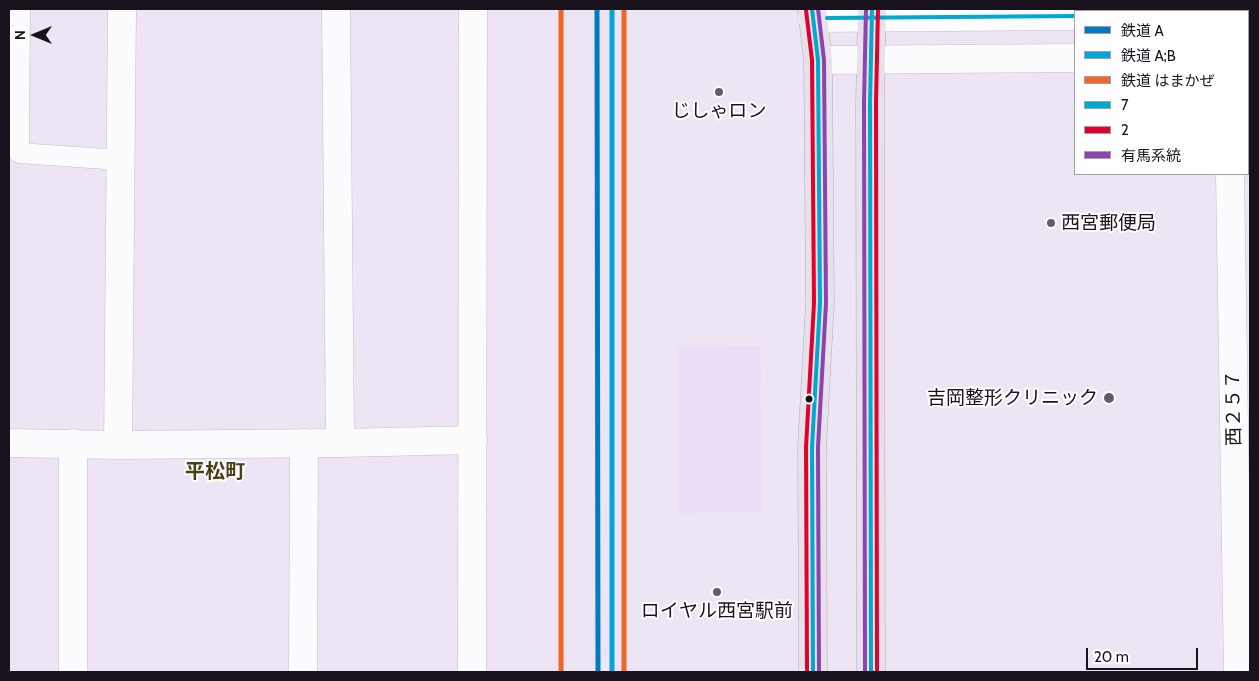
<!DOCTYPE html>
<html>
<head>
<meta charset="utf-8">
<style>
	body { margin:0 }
	#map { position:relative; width:1259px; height:681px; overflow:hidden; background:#ede4f4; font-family:Cabin,"Noto Sans JP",sans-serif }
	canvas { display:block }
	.frame { position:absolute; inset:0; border:10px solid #18121d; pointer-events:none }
	.legend { position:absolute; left:1074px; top:10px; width:175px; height:165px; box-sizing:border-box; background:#fff; border:1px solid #a3a0a5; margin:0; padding:6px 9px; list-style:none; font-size:15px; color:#18121d }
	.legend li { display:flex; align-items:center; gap:10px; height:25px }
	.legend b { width:25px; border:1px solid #a3a0a5 }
	.north { position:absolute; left:10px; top:10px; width:50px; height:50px; -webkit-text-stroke:4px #fff; paint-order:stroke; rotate:270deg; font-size:14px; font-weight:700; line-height:20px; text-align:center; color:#18121d }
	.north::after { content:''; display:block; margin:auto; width:18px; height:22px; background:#18121d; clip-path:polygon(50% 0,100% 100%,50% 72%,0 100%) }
	.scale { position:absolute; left:1086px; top:648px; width:112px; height:22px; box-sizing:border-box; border:2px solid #18121d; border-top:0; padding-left:6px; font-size:15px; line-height:18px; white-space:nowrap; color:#18121d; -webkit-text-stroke:4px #fff; paint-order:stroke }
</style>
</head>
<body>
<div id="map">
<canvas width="1259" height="681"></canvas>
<div class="frame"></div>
<ul class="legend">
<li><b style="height:6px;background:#007ac2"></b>鉄道 A</li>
<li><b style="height:6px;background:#04a5dd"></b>鉄道 A;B</li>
<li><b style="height:6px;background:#f26522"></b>鉄道 はまかぜ</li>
<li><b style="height:6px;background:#00a9ce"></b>7</li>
<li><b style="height:6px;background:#e4002b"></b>2</li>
<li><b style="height:6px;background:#8e44ad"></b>有馬系統</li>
</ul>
<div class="north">N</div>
<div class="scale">20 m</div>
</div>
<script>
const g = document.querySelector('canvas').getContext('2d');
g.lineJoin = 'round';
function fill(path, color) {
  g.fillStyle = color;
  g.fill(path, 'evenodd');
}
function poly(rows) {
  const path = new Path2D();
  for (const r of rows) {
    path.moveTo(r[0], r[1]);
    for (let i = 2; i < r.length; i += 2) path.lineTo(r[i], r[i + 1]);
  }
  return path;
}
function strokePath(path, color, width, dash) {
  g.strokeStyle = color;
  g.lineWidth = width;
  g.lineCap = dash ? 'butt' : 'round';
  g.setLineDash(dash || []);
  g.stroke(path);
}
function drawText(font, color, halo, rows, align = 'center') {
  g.font = font + ' Cabin,"Noto Sans JP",sans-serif';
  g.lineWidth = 4;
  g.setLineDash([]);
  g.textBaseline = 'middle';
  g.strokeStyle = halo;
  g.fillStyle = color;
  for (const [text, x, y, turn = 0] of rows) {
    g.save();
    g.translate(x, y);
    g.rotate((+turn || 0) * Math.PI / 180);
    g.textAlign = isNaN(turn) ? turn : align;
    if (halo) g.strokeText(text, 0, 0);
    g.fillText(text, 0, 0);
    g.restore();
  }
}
const built = poly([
	[760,346,762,512,679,513,678,348]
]);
const lane = poly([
	[20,9,19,153,120,160]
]);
const street = poly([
	[336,9,340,443],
	[1226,9,1226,11],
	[1248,16,1250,16],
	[812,18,1075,16],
	[1248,58,1250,58],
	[818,60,1075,58],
	[1230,174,1238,672],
	[9,443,118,445,340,443,473,440],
	[73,443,73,672],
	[118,445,122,9],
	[303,672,304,443],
	[472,672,473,9]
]);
const highway = poly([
	[812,9,818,60,820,303,812,447,813,672],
	[871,672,870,103,872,9]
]);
const bus1 = poly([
	[812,9,818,60,820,303,812,447,813,672],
	[827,18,1075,16],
	[871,672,870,103,872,9]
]);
const bus2 = poly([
	[806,10,812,60,814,303,806,447,807,672],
	[877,672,876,103,878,9]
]);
const bus3 = poly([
	[818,9,824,60,826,303,818,447,819,672],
	[865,672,864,103,866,9]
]);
const rail1 = poly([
	[597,9,598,672]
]);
const rail2 = poly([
	[612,9,612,672]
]);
const rail3 = poly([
	[561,9,561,672],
	[624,9,624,672]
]);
const markers = [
	[719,92,5,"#635c68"],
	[1051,223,5,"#635c68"],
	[1109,398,6,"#635c68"],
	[809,399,4.5,"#18121d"],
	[717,592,5,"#635c68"]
];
const poiNames = [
	["じしゃロン",719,111],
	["西宮郵便局",1061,223,"left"],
	["吉岡整形クリニック",1098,398,"right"],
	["ロイヤル西宮駅前",717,611]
];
const streetNames = [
	["西２５７",1234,408,-91]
];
const neighbourhoodNames = [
	["平松町",215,472]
];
fill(built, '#ebdcf7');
strokePath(lane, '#c4bdca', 21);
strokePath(street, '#c4bdca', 29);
strokePath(highway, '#b4aabb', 29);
strokePath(lane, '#fcfbfd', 20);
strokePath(street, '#fcfbfd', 28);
strokePath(highway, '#e7e1ec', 28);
strokePath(bus1, '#00a9ce', 4);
strokePath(bus2, '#e4002b', 4);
strokePath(bus3, '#8e44ad', 4);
strokePath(rail1, '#007ac2', 5);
strokePath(rail2, '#04a5dd', 5);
strokePath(rail3, '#f26522', 5);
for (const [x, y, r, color] of markers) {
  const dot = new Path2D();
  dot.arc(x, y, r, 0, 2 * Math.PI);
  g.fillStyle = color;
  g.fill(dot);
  strokePath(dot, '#fff', 2);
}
drawText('19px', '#18121d', '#fff', poiNames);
drawText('19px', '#18121d', '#fff', streetNames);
drawText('bold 20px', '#493f16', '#fff', neighbourhoodNames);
</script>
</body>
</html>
